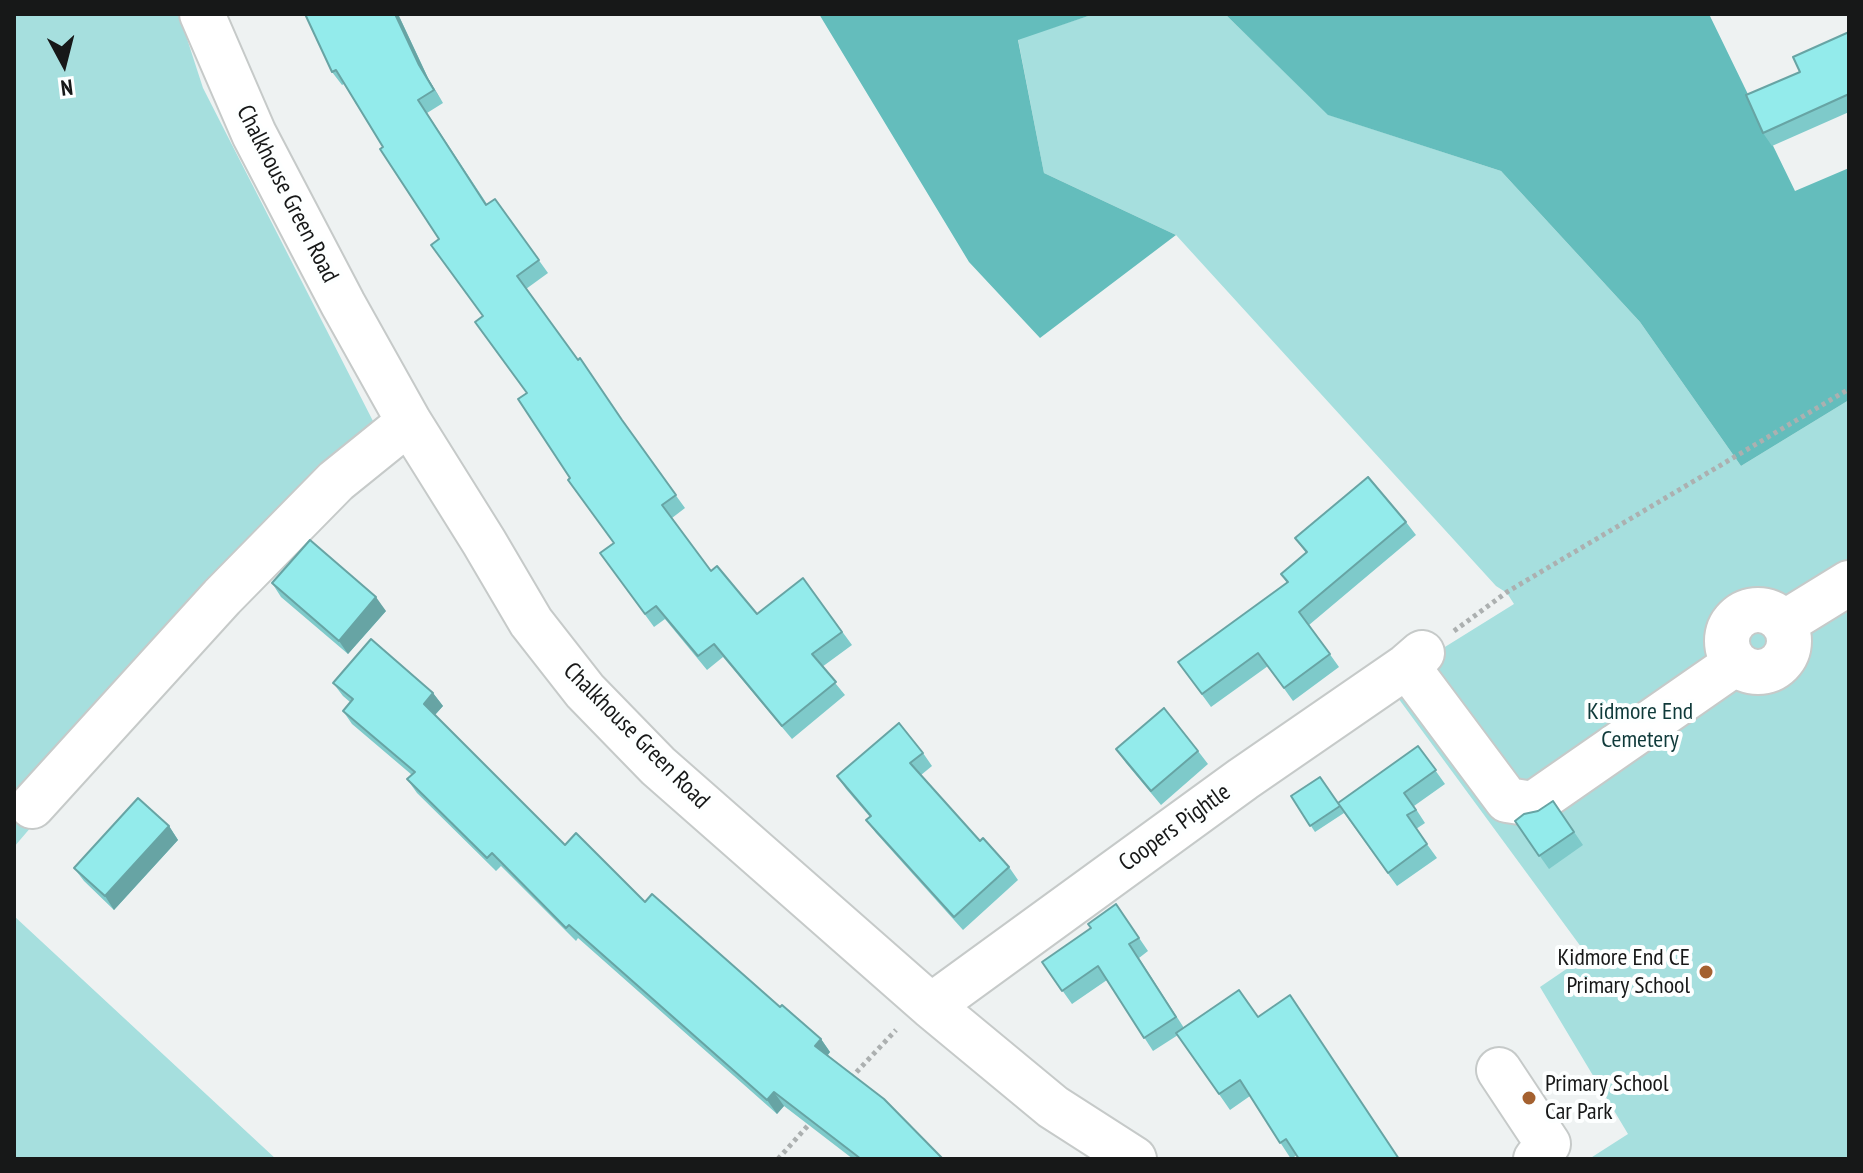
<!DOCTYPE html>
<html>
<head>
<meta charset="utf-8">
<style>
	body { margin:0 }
	#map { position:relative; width:1863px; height:1173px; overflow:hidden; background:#eef2f2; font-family:"PT Sans Narrow",sans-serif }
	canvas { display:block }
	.frame { position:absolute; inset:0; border:16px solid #171818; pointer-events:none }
	.north { position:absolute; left:24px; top:24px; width:80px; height:80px; -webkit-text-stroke:6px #fdffff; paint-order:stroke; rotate:173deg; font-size:22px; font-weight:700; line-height:32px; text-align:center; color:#171818 }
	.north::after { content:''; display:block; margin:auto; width:28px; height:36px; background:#171818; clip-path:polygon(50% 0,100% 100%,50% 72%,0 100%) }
</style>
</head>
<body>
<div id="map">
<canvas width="1863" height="1173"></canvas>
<div class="frame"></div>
<div class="north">N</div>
</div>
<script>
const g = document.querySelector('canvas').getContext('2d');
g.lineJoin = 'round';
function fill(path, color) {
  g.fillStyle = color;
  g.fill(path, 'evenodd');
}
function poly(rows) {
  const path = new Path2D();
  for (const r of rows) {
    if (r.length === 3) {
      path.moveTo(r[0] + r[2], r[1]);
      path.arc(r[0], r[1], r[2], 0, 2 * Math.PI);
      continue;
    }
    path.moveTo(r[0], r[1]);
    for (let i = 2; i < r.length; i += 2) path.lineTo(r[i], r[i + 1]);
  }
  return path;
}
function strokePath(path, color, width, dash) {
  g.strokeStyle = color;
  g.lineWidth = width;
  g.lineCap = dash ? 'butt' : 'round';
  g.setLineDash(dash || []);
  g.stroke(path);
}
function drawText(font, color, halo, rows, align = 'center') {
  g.font = font + ' "PT Sans Narrow",sans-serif';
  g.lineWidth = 8;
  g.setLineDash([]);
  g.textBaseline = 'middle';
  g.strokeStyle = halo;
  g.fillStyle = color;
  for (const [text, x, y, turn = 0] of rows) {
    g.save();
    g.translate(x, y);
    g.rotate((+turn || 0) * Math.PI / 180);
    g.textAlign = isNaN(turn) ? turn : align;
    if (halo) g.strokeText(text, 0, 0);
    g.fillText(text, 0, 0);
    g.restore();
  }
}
const green = poly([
	[14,14,179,14,203,88,375,425,14,847],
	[1094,14,1225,14,1329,115,1501,171,1640,322,1741,466,1849,400,1849,1159,1589,1159,1628,1134,1540,987,1587,955,1387,683,1514,604,1507,593,1496,586,1176,235,1044,173,1018,39],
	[14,916,276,1159,14,1159]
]);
const forest = poly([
	[819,14,1094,14,1018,40,1044,173,1176,235,1040,338,969,262],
	[1225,14,1709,14,1795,191,1849,168,1849,400,1741,466,1640,322,1501,171,1328,115]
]);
const path = poly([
	[1454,631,1507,592,1849,389],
	[851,1078,896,1030],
	[778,1159,812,1121]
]);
const minor = poly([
	[202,14,254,134,343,304,409,422,484,542,531,622,585,691,658,766,931,1006,1053,1107,1134,1159],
	[1758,641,31],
	[1784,623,1849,583],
	[1407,666,1507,800,1533,804,1736,663],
	[32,806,222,597,336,481,409,422],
	[931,1006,1243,779,1407,666,1422,653],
	[1499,1070,1548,1144,1536,1159]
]);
const wall = poly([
	[305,14,398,14,428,78,443,103,427,113,487,204,495,199,548,273,526,289,685,508,672,518,711,571,757,614,803,578,852,645,822,667,845,695,792,739,723,657,707,670,665,619,654,627,600,553,614,543,570,478,527,394,439,239,344,84,342,85,332,72],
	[1849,32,1849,112,1772,146,1763,133,1800,72],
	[1406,522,1416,535,1309,625,1339,667,1293,701,1268,666,1211,707,1178,662,1287,583,1281,574,1306,553,1295,538],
	[272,583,386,611,348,654,281,597],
	[333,683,433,693,443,706,435,715,565,845,645,902,821,1039,830,1052,828,1055,943,1159,853,1159,784,1106,777,1114,578,938,576,941,501,866,496,871,417,793,407,779,412,775,352,724,343,711,350,702,343,696],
	[1418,746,1445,784,1414,806,1425,823,1416,829,1437,858,1397,886,1344,813,1315,832,1291,796,1338,803],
	[1116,749,1198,751,1208,764,1161,805,1126,763],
	[923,753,932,766,921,775,980,841,1009,867,1018,880,963,930,876,833,866,820,870,817,846,789,837,776],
	[1553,801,1583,845,1549,869,1515,821,1538,811],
	[169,826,178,840,114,910,84,881,74,868],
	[1116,904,1148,951,1139,958,1184,1028,1239,990,1297,1155,1291,1159,1250,1096,1230,1110,1178,1035,1153,1051,1107,980,1072,1004,1042,962,1091,928]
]);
const shadedWall = poly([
	[395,14,398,14,428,78,443,103,419,65],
	[376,597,386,611,348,654,339,641],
	[433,693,443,706,433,717,424,704],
	[169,826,178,840,114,910,105,896],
	[821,1039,830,1052,824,1059,815,1046],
	[774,1092,784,1106,777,1114,767,1100]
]);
const building = poly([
	[305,14,395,14,419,65,434,90,418,100,486,205,495,199,539,260,517,276,578,360,580,358,622,420,676,495,662,505,711,571,717,566,757,614,803,578,842,632,812,654,836,682,782,726,714,644,698,656,656,606,645,614,600,553,614,543,568,480,570,478,518,399,527,393,475,322,483,316,431,245,439,239,380,149,383,147,336,70,332,72,305,14],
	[1849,32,1849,94,1763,133,1746,95,1800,72,1793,57,1849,32],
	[1368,477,1406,522,1299,612,1330,654,1284,688,1258,653,1202,694,1178,662,1288,582,1281,574,1307,552,1295,538,1368,477],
	[310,540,376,597,339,641,272,583,310,540],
	[371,639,433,693,424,704,565,845,576,833,645,902,652,894,780,1007,782,1005,821,1039,815,1046,884,1099,943,1159,861,1159,774,1092,767,1100,569,925,566,928,492,853,487,858,407,779,415,772,343,711,353,699,333,683,371,639],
	[1164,708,1198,751,1151,791,1116,749,1164,708],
	[899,723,923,753,910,763,980,841,983,838,1009,867,954,917,866,820,871,816,837,776,899,723],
	[1418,746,1436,770,1404,793,1416,810,1407,815,1427,844,1388,873,1338,803,1418,746],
	[1320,777,1340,806,1310,826,1291,796,1320,777],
	[138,798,169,826,105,896,74,868,138,798],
	[1553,801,1574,832,1539,856,1515,821,1524,814,1538,811,1553,801],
	[1116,904,1139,938,1129,944,1176,1017,1144,1038,1098,966,1062,991,1042,962,1091,928,1088,924,1116,904],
	[1239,990,1258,1017,1290,995,1399,1159,1299,1159,1286,1139,1280,1143,1240,1080,1219,1094,1176,1033,1239,990]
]);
const markers = [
	[1706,972,8,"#a46130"],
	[1529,1098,8,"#a46130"]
];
const streetNames = [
	["Chalkhouse Green Road",287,194,63],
	["Chalkhouse Green Road",636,736,45],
	["Coopers Pightle",1175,828,-36]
];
const parkNames = [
	["Kidmore End",1640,712],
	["Cemetery",1640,740]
];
const poiNames = [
	["Kidmore End CE",1690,958],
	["Primary School",1690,986],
	["Primary School",1545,1084,"left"],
	["Car Park",1545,1112,"left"]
];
fill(green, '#a6dfde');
fill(forest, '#64bdbc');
strokePath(minor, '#c6cac9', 48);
strokePath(path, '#acb0b0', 5, [4, 4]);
strokePath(minor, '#fff', 44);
fill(wall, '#7ecaca');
fill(shadedWall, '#67a4a4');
fill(building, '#93ebeb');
strokePath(building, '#67a4a4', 2);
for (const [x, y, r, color] of markers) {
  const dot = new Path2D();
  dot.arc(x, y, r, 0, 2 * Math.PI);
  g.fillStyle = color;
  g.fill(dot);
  strokePath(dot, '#fdffff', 3);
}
drawText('24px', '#171818', '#fdffff', streetNames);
drawText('24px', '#0f3a3a', '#fdffff', parkNames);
drawText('24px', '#171818', '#fdffff', poiNames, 'right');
</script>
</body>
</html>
